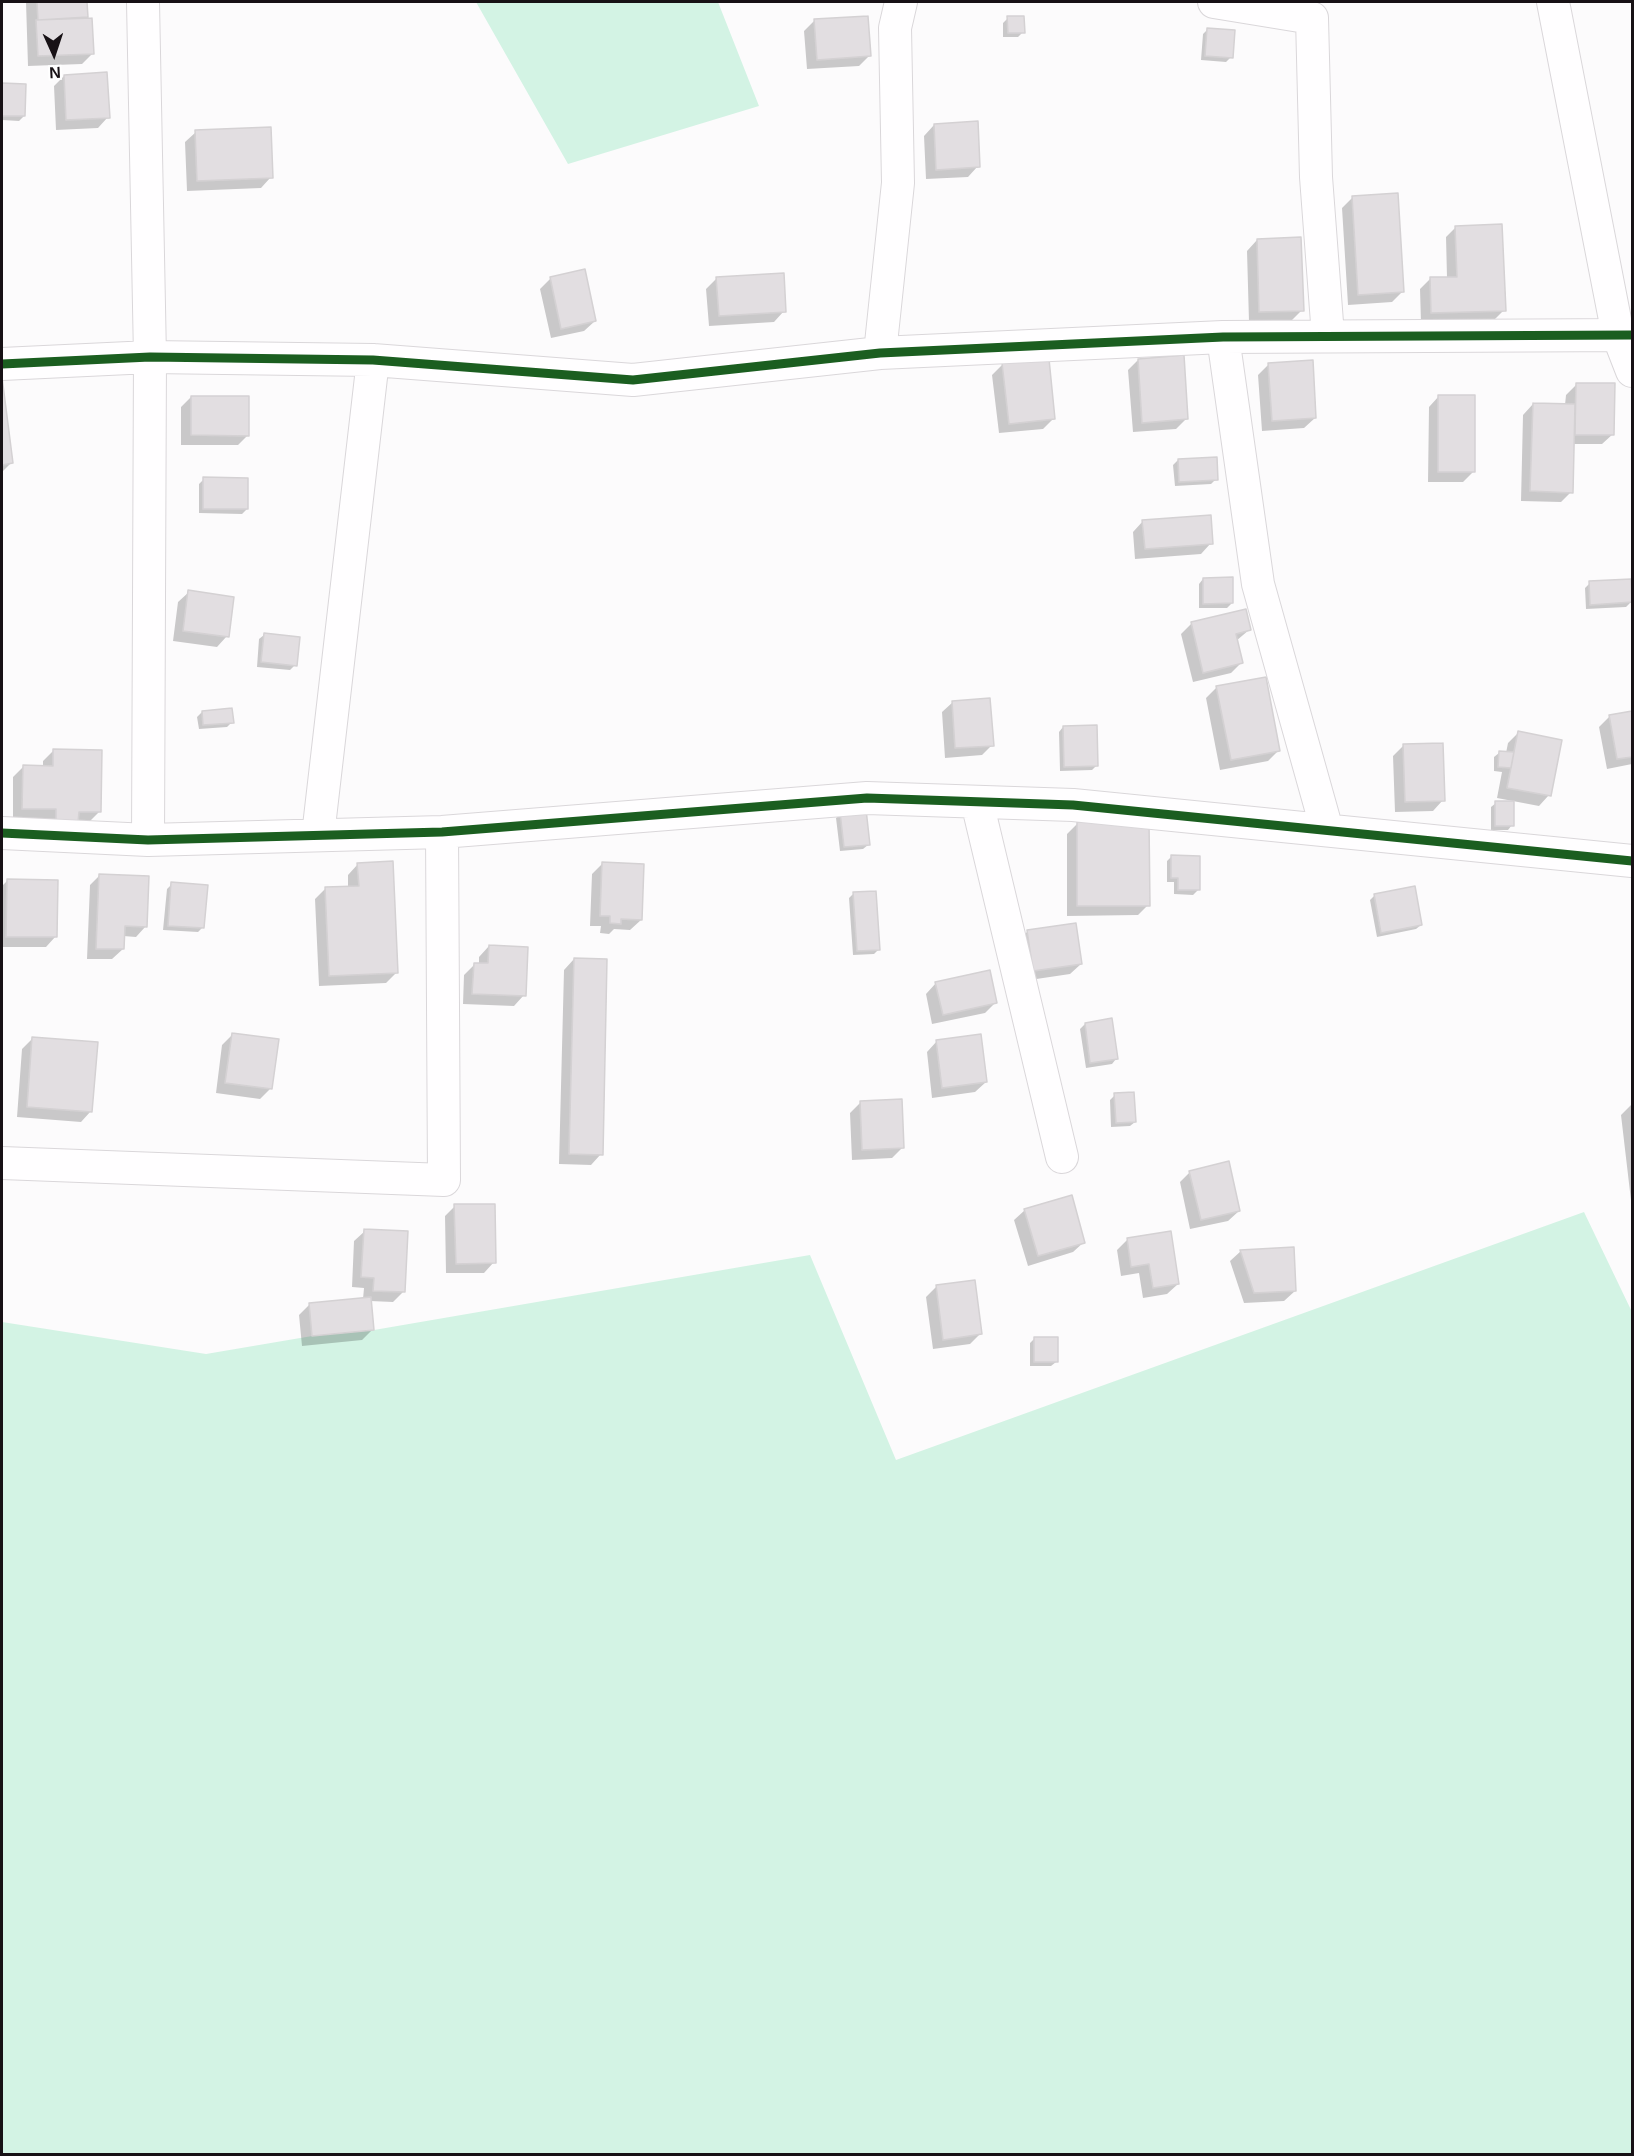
<!DOCTYPE html>
<html>
<head>
<meta charset="utf-8">
<style>
	body { margin:0 }
	#map { position:relative; width:1634px; height:2156px; overflow:hidden; background:#fcfbfc; font-family:Arial,sans-serif }
	canvas { display:block }
	.frame { position:absolute; inset:0; border:3px solid #171115; pointer-events:none }
	.north { position:absolute; left:24px; top:24px; width:60px; height:60px; -webkit-text-stroke:4px #fff; paint-order:stroke; rotate:177deg; font-size:16px; font-weight:700; line-height:24px; text-align:center; color:#171115 }
	.north::after { content:''; display:block; margin:auto; width:21px; height:27px; background:#171115; clip-path:polygon(50% 0,100% 100%,50% 72%,0 100%) }
</style>
</head>
<body>
<div id="map">
<canvas width="1634" height="2156"></canvas>
<div class="frame"></div>
<div class="north">N</div>
</div>
<script>
const g = document.querySelector('canvas').getContext('2d');
g.lineJoin = 'round';
function fill(path, color) {
  g.fillStyle = color;
  g.fill(path, 'evenodd');
}
function poly(rows) {
  const path = new Path2D();
  for (const r of rows) {
    path.moveTo(r[0], r[1]);
    for (let i = 2; i < r.length; i += 2) path.lineTo(r[i], r[i + 1]);
  }
  return path;
}
function strokePath(path, color, width, dash) {
  g.strokeStyle = color;
  g.lineWidth = width;
  g.lineCap = dash ? 'butt' : 'round';
  g.setLineDash(dash || []);
  g.stroke(path);
}
const green = poly([
	[476,2,718,2,759,106,568,164],
	[1584,1212,1632,1312,1632,2154,2,2154,2,1322,206,1354,312,1336,374,1330,810,1255,896,1460]
]);
const shadow = poly([
	[26,2,86,2,87,16,83,20,92,54,82,64,28,66],
	[1008,18,1023,32,1018,37,1003,37,1003,23],
	[814,21,869,56,859,66,807,69,804,31],
	[1208,29,1231,57,1226,62,1201,60,1203,34],
	[64,76,108,117,98,128,56,130,54,86],
	[2,85,24,85,24,116,19,121,2,120],
	[934,125,978,166,968,177,926,179,924,136],
	[196,132,271,177,261,188,187,191,185,142],
	[1353,197,1403,291,1392,302,1348,305,1342,208],
	[1456,227,1504,310,1494,320,1421,323,1420,289,1430,279,1447,278,1446,237],
	[1257,240,1302,310,1292,320,1249,322,1247,251],
	[551,278,595,321,584,331,551,338,540,289],
	[717,278,784,311,774,322,709,326,706,289],
	[1138,360,1187,418,1176,429,1133,432,1128,370],
	[1003,364,1053,419,1043,429,999,433,992,375],
	[1269,364,1315,418,1304,428,1262,431,1258,375],
	[2,378,11,463,2,472],
	[1576,385,1613,434,1602,444,1572,444,1571,492,1561,502,1521,501,1523,415,1533,404,1565,405,1566,395],
	[1439,396,1473,472,1463,482,1428,482,1429,407],
	[191,397,248,435,238,445,181,445,181,407],
	[1178,460,1216,479,1211,484,1175,486,1173,465],
	[204,479,247,509,242,514,199,513,199,484],
	[1143,521,1211,543,1201,554,1135,559,1133,532],
	[1203,579,1232,603,1227,608,1199,608,1199,584],
	[1590,583,1631,602,1626,607,1586,609,1585,588],
	[189,592,227,636,217,647,173,641,178,602],
	[1191,624,1249,630,1236,641,1241,663,1231,673,1193,682,1181,634],
	[264,635,295,665,290,670,257,667,259,639],
	[1217,687,1278,751,1268,761,1220,770,1206,698],
	[953,702,992,745,982,755,945,758,942,712],
	[202,712,232,722,227,727,199,729,197,717],
	[1632,713,1632,764,1607,769,1599,727,1609,717],
	[1063,727,1097,765,1092,770,1060,771,1059,732],
	[1518,733,1549,795,1539,806,1497,798,1502,772,1494,771,1494,757,1499,753,1506,753,1508,743],
	[1403,746,1443,800,1433,811,1395,812,1393,756],
	[54,750,99,812,89,822,47,832,47,819,13,819,13,777,23,767,43,767,43,761],
	[1496,803,1512,825,1508,830,1491,830,1491,807],
	[841,814,868,845,863,849,840,851,836,818],
	[1078,823,1148,905,1138,915,1067,916,1067,834],
	[1172,856,1198,890,1193,895,1174,894,1174,882,1167,882,1167,861],
	[603,863,641,920,630,930,614,929,609,934,600,933,601,926,590,926,592,874],
	[358,864,397,972,386,983,319,986,315,899,326,888,348,888,348,875],
	[100,875,146,926,136,937,123,936,123,949,112,959,87,959,90,885],
	[7,881,56,936,46,947,2,947,2,886],
	[172,884,203,927,198,932,163,930,167,889],
	[854,893,879,949,874,954,853,955,849,898],
	[1375,895,1421,925,1416,929,1377,937,1370,900],
	[1028,931,1081,964,1070,974,1023,981,1017,942],
	[489,946,524,995,514,1006,463,1004,464,975,475,964,479,965,479,957],
	[574,959,601,1154,591,1165,559,1164,564,970],
	[936,983,996,1002,985,1013,932,1024,926,994],
	[1085,1024,1116,1059,1112,1064,1086,1068,1080,1029],
	[233,1034,271,1088,260,1099,216,1093,222,1045],
	[32,1039,91,1111,81,1122,17,1117,22,1049],
	[937,1041,986,1082,975,1092,932,1098,927,1052],
	[1115,1095,1135,1122,1130,1126,1111,1127,1110,1100],
	[860,1103,903,1147,892,1158,852,1160,850,1113],
	[1632,1104,1632,1209,1621,1115],
	[1190,1172,1239,1211,1228,1221,1190,1229,1180,1182],
	[455,1206,494,1262,484,1273,446,1273,445,1216],
	[1025,1210,1084,1242,1073,1252,1028,1266,1014,1220],
	[365,1231,404,1291,393,1302,370,1301,373,1329,362,1340,302,1346,299,1315,309,1305,363,1299,364,1288,352,1287,354,1241],
	[1127,1240,1178,1284,1167,1294,1143,1298,1139,1273,1121,1276,1117,1250],
	[1241,1251,1295,1291,1284,1301,1244,1303,1230,1261],
	[937,1286,980,1334,970,1344,933,1349,926,1297],
	[1035,1338,1056,1362,1051,1366,1030,1366,1030,1343]
]);
const building = poly([
	[37,2,87,2,88,17,38,20,37,2],
	[868,16,871,56,817,60,814,19,868,16],
	[1007,16,1024,16,1025,33,1008,33,1007,16],
	[92,18,94,54,38,56,36,20,92,18],
	[1207,28,1235,30,1233,58,1205,56,1207,28],
	[107,72,110,118,66,120,64,75,107,72],
	[2,83,26,84,25,116,2,116,2,83],
	[978,121,980,167,936,170,934,124,978,121],
	[271,127,273,178,197,181,195,130,271,127],
	[1398,193,1404,292,1358,295,1352,196,1398,193],
	[1502,224,1506,311,1431,313,1430,277,1457,277,1455,226,1502,224],
	[1301,237,1304,311,1259,312,1257,239,1301,237],
	[585,269,596,321,561,329,550,277,585,269],
	[784,273,786,312,719,316,716,277,784,273],
	[1184,355,1188,419,1142,423,1138,359,1184,355],
	[1049,359,1055,419,1009,424,1002,363,1049,359],
	[1313,360,1316,418,1272,421,1268,363,1313,360],
	[2,377,13,463,2,465,2,377],
	[1576,383,1615,383,1614,435,1575,435,1576,383],
	[1438,395,1475,395,1475,472,1438,472,1438,395],
	[191,396,249,396,249,436,191,435,191,396],
	[1533,403,1575,404,1573,493,1530,491,1533,403],
	[1217,457,1218,480,1179,482,1178,459,1217,457],
	[203,477,248,478,248,509,203,509,203,477],
	[1211,515,1213,544,1145,549,1142,520,1211,515],
	[1233,577,1233,603,1203,604,1203,578,1233,577],
	[1631,579,1632,602,1590,605,1589,581,1631,579],
	[188,590,234,597,229,637,183,631,188,590],
	[1246,609,1251,630,1236,634,1243,663,1203,673,1191,622,1246,609],
	[264,633,300,637,297,666,261,662,264,633],
	[1266,677,1280,751,1231,760,1216,686,1266,677],
	[990,698,994,746,955,748,952,701,990,698],
	[232,708,234,723,203,725,202,711,232,708],
	[1632,711,1632,757,1617,759,1609,715,1632,711],
	[1097,725,1098,766,1064,767,1063,726,1097,725],
	[1518,731,1562,740,1551,796,1507,788,1518,731],
	[1443,743,1445,801,1405,802,1403,744,1443,743],
	[53,749,102,750,101,812,79,812,78,822,56,822,56,809,22,809,23,765,53,766,53,749],
	[1499,751,1514,752,1511,768,1498,767,1499,751],
	[1495,801,1514,801,1514,826,1495,826,1495,801],
	[866,809,870,845,844,847,840,812,866,809],
	[1149,821,1150,906,1077,906,1077,822,1149,821],
	[1171,855,1200,856,1200,890,1178,890,1178,878,1171,878,1171,855],
	[393,861,398,973,329,976,325,887,359,886,357,863,393,861],
	[602,862,644,864,642,920,621,919,621,924,610,923,610,916,600,916,602,862],
	[99,874,149,876,147,927,125,926,124,949,96,949,99,874],
	[7,879,58,880,57,937,6,937,7,879],
	[171,882,208,885,204,928,168,926,171,882],
	[1415,886,1422,925,1381,933,1374,894,1415,886],
	[876,891,880,950,857,951,853,892,876,891],
	[1076,923,1082,964,1033,971,1027,930,1076,923],
	[489,945,528,947,526,996,472,994,474,963,488,963,489,945],
	[574,958,607,959,603,1155,569,1154,574,958],
	[990,970,997,1003,943,1015,935,982,990,970],
	[1112,1018,1118,1059,1090,1063,1085,1023,1112,1018],
	[232,1033,279,1039,272,1089,225,1083,232,1033],
	[981,1034,987,1082,942,1088,936,1040,981,1034],
	[32,1037,98,1042,92,1112,27,1107,32,1037],
	[1134,1092,1136,1122,1116,1123,1114,1093,1134,1092],
	[902,1099,904,1148,862,1150,860,1101,902,1099],
	[1229,1161,1240,1211,1201,1220,1189,1171,1229,1161],
	[1072,1195,1085,1243,1038,1256,1024,1209,1072,1195],
	[454,1204,495,1204,496,1263,456,1264,454,1204],
	[364,1229,408,1231,405,1292,373,1291,374,1278,361,1277,364,1229],
	[1171,1231,1179,1284,1153,1288,1149,1264,1131,1267,1127,1238,1171,1231],
	[1294,1247,1296,1291,1254,1293,1240,1250,1294,1247],
	[975,1280,982,1334,943,1340,936,1285,975,1280],
	[371,1297,374,1330,312,1336,309,1303,371,1297],
	[1034,1337,1058,1337,1058,1362,1034,1362,1034,1337]
]);
const minor = poly([
	[143,2,150,357,148,840],
	[1214,2,1312,18,1316,177,1328,336],
	[1553,2,1618,335,1632,371],
	[1223,337,1258,584,1327,830],
	[880,353,898,183,895,28,901,2],
	[2,364,150,357,373,360,633,380,880,353,1223,337,1632,335],
	[977,802,1062,1157],
	[2,833,148,840,442,832,867,798,1073,805,1632,861],
	[318,835,373,360],
	[2,1163,444,1180,442,832]
]);
const cycleway = poly([
	[2,364,150,357,373,360,633,380,880,353,1223,337,1632,335],
	[2,833,148,840,442,832,867,798,1073,805,1632,861]
]);
fill(green, '#d3f3e4');
fill(shadow, '#0003');
fill(building, '#e2dee1');
strokePath(building, '#d4d1d3', 1.5);
strokePath(minor, '#dad7da', 34);
strokePath(minor, '#fffeff', 32);
strokePath(cycleway, '#1b5e20', 9);
</script>
</body>
</html>
